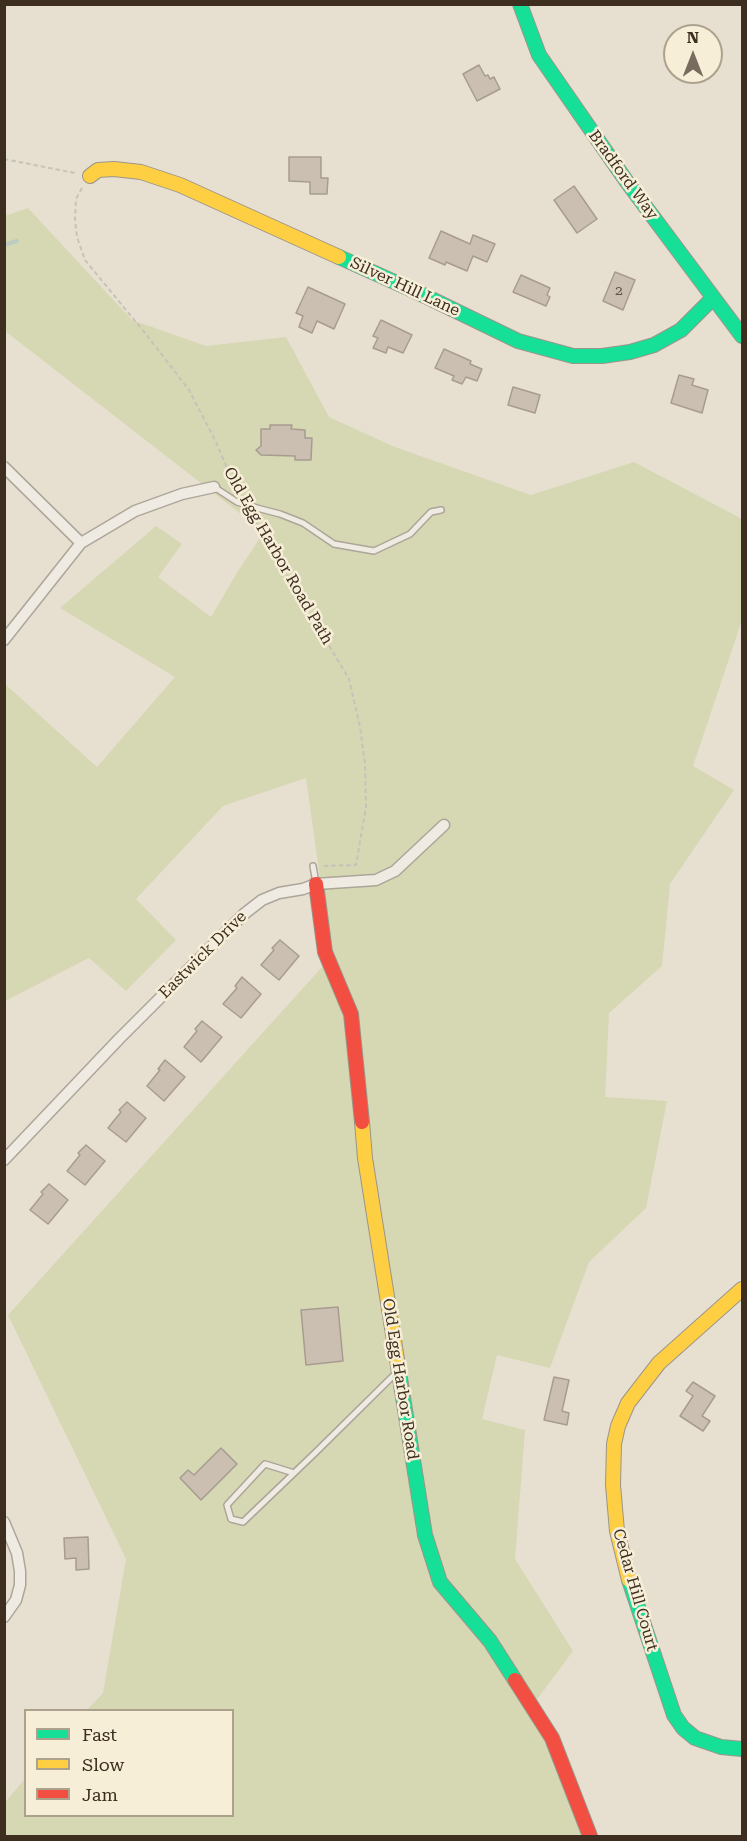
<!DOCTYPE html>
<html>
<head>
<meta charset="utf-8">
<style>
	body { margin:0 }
	#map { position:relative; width:747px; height:1841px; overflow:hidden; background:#e7e0d1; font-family:"Roboto Serif",serif }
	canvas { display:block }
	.frame { position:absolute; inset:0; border:6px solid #3d2e20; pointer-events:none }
	.legend { position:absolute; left:24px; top:1709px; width:210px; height:108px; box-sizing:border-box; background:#f7eed8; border:2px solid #ada18e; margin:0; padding:8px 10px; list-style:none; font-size:18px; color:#3d2e20 }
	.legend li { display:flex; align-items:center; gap:12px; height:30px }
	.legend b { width:30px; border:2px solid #ada18e }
	.north { position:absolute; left:663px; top:24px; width:60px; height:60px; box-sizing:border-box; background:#f7eed8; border:2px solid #ada18e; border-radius:50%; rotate:0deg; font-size:16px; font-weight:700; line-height:24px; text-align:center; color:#3d2e20 }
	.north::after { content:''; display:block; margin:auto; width:21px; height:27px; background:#786c5e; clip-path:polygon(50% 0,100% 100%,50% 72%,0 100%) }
</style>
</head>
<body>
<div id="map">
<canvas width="747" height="1841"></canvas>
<div class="frame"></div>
<ul class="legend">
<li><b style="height:8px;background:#16e098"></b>Fast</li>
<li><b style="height:8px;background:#ffcf43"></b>Slow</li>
<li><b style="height:8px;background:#f24e42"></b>Jam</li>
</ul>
<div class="north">N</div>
</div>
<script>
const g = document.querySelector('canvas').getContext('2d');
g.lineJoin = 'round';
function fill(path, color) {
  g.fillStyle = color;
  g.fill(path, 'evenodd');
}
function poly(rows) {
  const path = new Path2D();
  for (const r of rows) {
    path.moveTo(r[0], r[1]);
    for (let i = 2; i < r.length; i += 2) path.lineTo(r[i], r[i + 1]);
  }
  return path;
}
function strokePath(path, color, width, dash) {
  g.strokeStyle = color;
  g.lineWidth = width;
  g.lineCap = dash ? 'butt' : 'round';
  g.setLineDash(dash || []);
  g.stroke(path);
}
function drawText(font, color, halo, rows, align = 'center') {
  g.font = font + ' "Roboto Serif",serif';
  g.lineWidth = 5;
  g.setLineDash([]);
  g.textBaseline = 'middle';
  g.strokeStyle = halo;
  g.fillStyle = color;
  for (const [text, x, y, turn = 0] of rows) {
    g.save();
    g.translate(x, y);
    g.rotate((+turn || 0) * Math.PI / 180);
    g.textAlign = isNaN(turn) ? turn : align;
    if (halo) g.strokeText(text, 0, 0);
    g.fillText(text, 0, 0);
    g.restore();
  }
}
const green = poly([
	[28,208,132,320,206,346,286,337,329,417,395,447,531,495,634,462,742,519,742,620,693,766,734,790,670,884,662,966,609,1013,605,1097,667,1101,646,1208,589,1262,550,1368,497,1355,482,1419,525,1430,515,1559,573,1651,532,1706,595,1836,5,1836,5,1802,25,1779,26,1816,232,1816,232,1710,87,1710,103,1693,126,1559,8,1315,331,957,306,778,223,806,136,899,176,940,126,991,89,958,5,1001,5,684,97,767,175,677,60,608,156,526,182,544,158,577,211,617,238,571,264,532,5,331,5,216]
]);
const stream = poly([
	[4,245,17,241]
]);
const building = poly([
	[479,65,485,76,488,75,490,79,494,77,500,89,477,101,463,74,479,65],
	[289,157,321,157,321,178,328,178,327,194,310,194,310,182,289,181,289,157],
	[574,186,597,219,577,233,554,200,574,186],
	[441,231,470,244,473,235,495,244,487,262,473,256,467,271,446,262,445,265,429,258,441,231],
	[615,272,635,280,623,310,603,301,615,272],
	[521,275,550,288,547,295,550,297,546,306,513,292,521,275],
	[308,287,345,304,334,329,317,321,312,333,299,327,303,316,296,313,308,287],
	[381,320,412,335,403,353,388,347,386,353,373,348,378,338,373,336,381,320],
	[444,349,471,361,470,364,482,369,477,381,466,377,462,384,452,380,454,376,435,368,444,349],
	[679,375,694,379,692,385,708,390,702,413,671,403,679,375],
	[513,387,540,395,535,413,508,405,513,387],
	[270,425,292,425,291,429,305,430,305,438,312,438,311,460,295,460,295,456,261,455,256,450,261,446,261,429,270,429,270,425],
	[280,940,299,956,279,980,261,965,274,950,272,948,280,940],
	[242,977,261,994,241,1018,223,1004,237,988,235,986,242,977],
	[202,1021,222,1037,201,1062,184,1047,197,1031,195,1029,202,1021],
	[165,1060,185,1077,164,1101,147,1086,160,1070,158,1069,165,1060],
	[127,1102,146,1118,126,1142,108,1128,121,1112,119,1110,127,1102],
	[86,1145,105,1161,85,1185,67,1171,80,1155,78,1153,86,1145],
	[49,1184,68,1200,48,1224,30,1210,43,1194,41,1192,49,1184],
	[338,1307,343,1361,306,1365,301,1310,338,1307],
	[554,1377,569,1380,562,1411,569,1413,567,1425,544,1420,554,1377],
	[693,1382,715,1396,702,1416,710,1421,703,1431,680,1416,693,1396,686,1391,693,1382],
	[221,1448,237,1464,201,1500,180,1478,188,1470,194,1475,221,1448],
	[88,1537,89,1569,76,1570,76,1558,65,1559,64,1538,88,1537]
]);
const path = poly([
	[4,159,75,173],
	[82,188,76,199,75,219,77,237,85,260,145,333,189,390,216,442,236,489],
	[252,517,349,679,360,727,365,764,366,807,356,865,322,866]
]);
const lane = poly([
	[214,487,237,502,257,508,280,514,303,523,334,544,374,551,410,534,431,512,441,510],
	[313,866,316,883],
	[294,1473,265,1464,227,1505,231,1519,243,1522,315,1453,396,1373]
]);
const street = poly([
	[4,467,81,543],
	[4,640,81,543,135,511,182,494,214,487],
	[4,1160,119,1039,244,914,262,900,279,893,303,889,316,884,376,880,395,871,444,825],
	[4,1522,17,1553,20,1571,20,1585,16,1600,4,1617]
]);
const fast = poly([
	[520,4,539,55,627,182,742,336],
	[339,257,419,293,518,341,573,356,602,356,630,352,654,345,681,330,713,298],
	[399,1372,425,1535,440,1582,490,1641,515,1680],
	[629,1580,674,1715,683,1728,695,1738,721,1747,742,1749]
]);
const slow = poly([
	[90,176,98,170,114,169,141,172,180,185,339,257],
	[362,1122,365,1158,399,1372],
	[629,1580,617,1531,613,1485,614,1444,618,1426,628,1403,659,1363,742,1289]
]);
const jam = poly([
	[316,884,325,952,351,1014,362,1122],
	[515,1680,552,1738,590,1836]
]);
const numberNames = [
	["2",619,291]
];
const streetNames = [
	["Bradford Way",623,175,54],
	["Silver Hill Lane",405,287,25],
	["Old Egg Harbor Road Path",278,556,60],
	["Eastwick Drive",203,955,-45],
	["Old Egg Harbor Road",400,1379,81],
	["Cedar Hill Court",635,1590,74]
];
fill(green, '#d6d7b3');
strokePath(stream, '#bcccc2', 4);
fill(building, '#cbbfb2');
strokePath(building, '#a89c90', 1.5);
strokePath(lane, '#ada599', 8);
strokePath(street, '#ada599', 13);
strokePath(fast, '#9c958a', 16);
strokePath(slow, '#9c958a', 16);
strokePath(jam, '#9c958a', 16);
strokePath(path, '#c8c2b9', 2, [4.5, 3]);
strokePath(lane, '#efebe3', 5);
strokePath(street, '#efebe3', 10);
strokePath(fast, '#16e098', 14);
strokePath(slow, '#ffcf43', 14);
strokePath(jam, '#f24e42', 14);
drawText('14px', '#605244', null, numberNames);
drawText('16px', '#3d2e20', '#f7eed8', streetNames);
</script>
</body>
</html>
